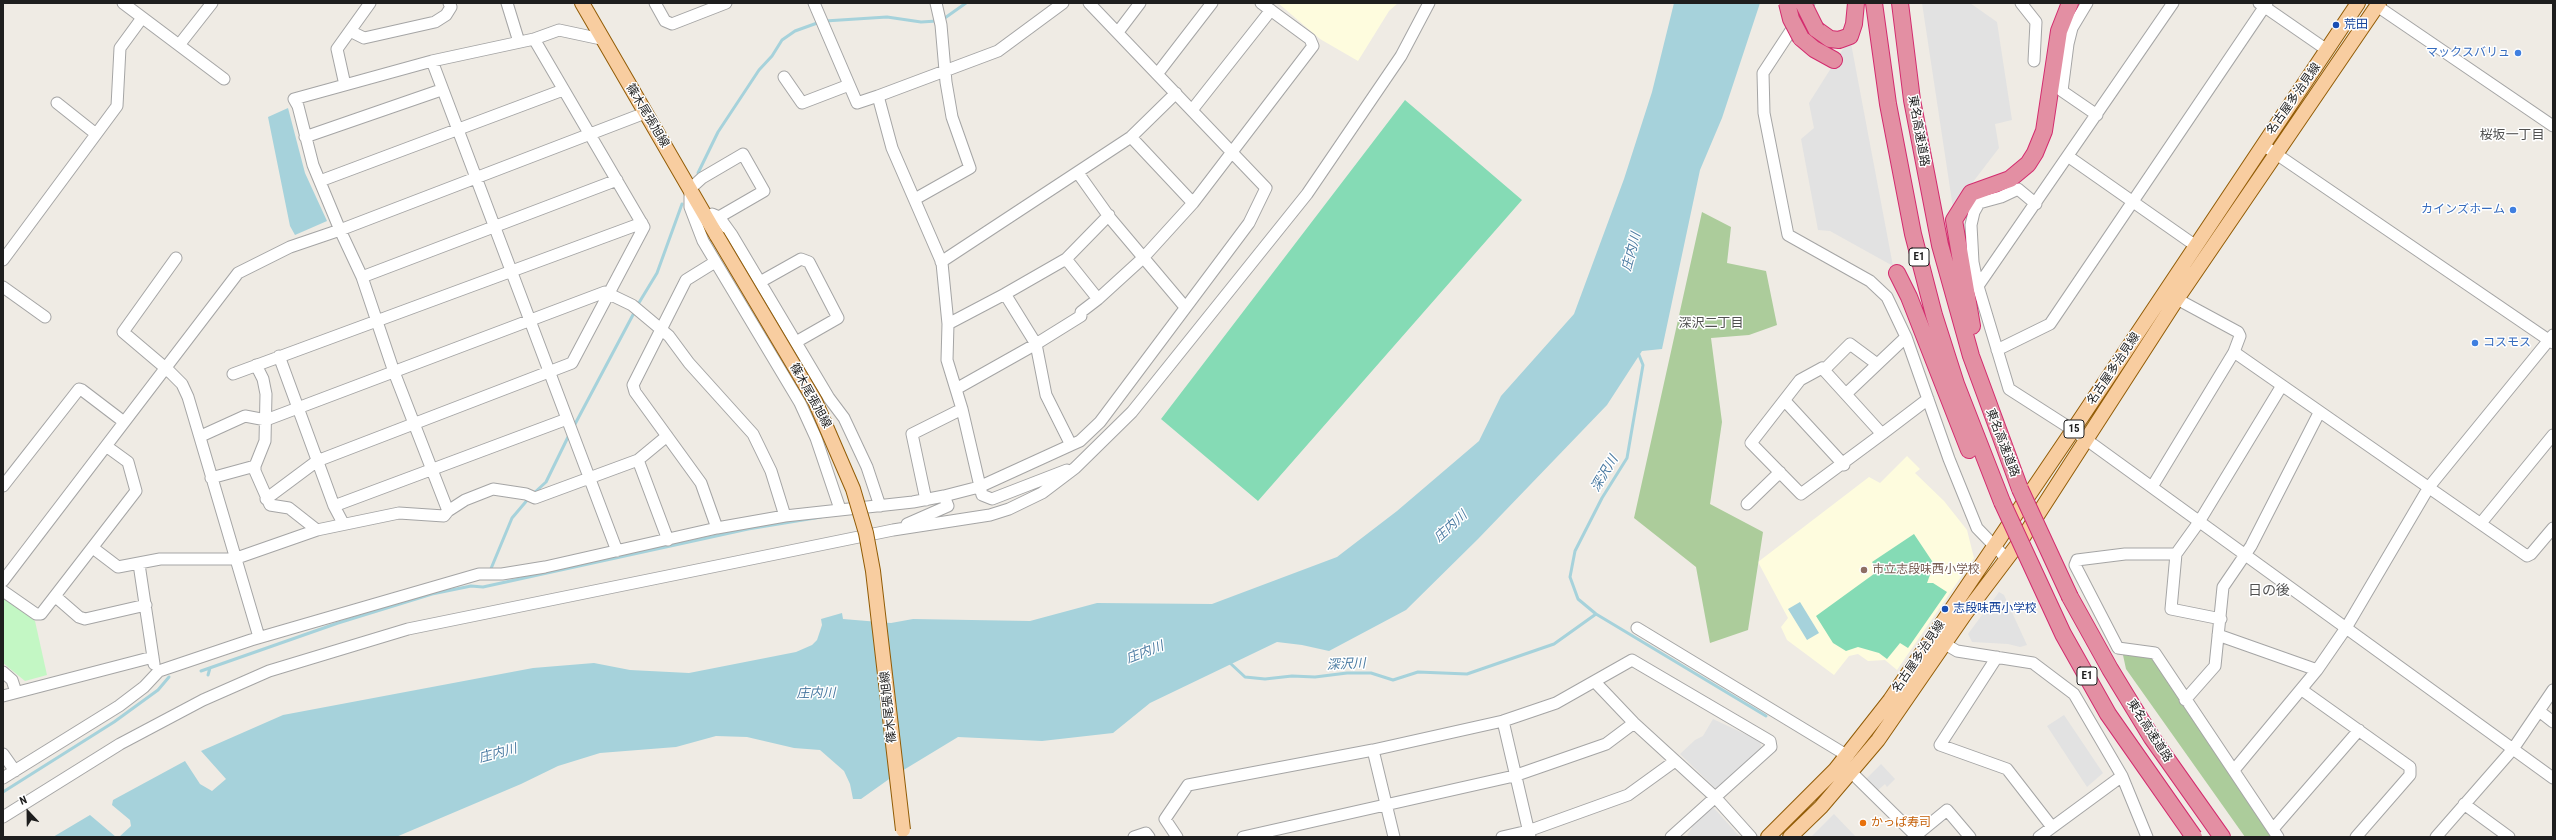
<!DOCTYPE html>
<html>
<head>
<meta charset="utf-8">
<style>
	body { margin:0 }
	#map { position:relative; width:2556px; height:840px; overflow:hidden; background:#efebe4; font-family:"Roboto Condensed",sans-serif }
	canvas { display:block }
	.frame { position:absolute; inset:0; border:4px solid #1e1e1e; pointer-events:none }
	.north { position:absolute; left:8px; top:792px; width:40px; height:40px; -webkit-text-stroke:3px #fff; paint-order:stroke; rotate:338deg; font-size:11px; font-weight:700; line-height:16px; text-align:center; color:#1e1e1e }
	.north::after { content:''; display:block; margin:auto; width:14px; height:18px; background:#1e1e1e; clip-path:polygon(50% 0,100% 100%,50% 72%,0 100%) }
</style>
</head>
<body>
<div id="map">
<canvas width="2556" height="840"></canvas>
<div class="frame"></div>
<div class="north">N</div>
</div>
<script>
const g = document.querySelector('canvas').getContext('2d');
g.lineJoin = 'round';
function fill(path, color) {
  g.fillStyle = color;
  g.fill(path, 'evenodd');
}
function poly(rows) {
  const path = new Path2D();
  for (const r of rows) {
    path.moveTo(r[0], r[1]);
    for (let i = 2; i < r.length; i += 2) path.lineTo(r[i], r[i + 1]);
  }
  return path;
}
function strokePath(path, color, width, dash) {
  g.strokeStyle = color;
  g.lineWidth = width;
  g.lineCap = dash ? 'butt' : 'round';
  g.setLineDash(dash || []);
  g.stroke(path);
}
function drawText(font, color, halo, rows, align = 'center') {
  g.font = font + ' "Roboto Condensed","Noto Sans JP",sans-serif';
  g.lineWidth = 3;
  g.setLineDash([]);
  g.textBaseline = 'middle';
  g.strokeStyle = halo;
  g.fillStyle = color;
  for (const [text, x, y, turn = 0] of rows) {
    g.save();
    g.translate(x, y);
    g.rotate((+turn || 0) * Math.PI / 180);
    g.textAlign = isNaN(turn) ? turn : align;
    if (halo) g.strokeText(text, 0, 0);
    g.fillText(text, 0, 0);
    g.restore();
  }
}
const education = poly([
	[1278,3,1398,3,1389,11,1358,61,1320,39],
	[1907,456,1920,469,1915,473,1944,501,1967,530,1974,558,1897,670,1885,660,1868,661,1858,654,1849,656,1834,675,1787,640,1781,627,1788,618,1758,562,1869,477,1880,483]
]);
const forest = poly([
	[1702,212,1731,227,1727,263,1766,271,1777,325,1749,335,1711,338,1722,422,1710,504,1763,532,1748,630,1710,643,1696,567,1634,518],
	[2123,655,2147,656,2154,659,2272,837,2245,837,2126,669]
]);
const park = poly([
	[4,598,35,621,47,675,25,681,3,663]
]);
const pitch = poly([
	[1405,100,1522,200,1258,501,1161,419],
	[1914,534,1934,564,1927,583,1933,583,1947,592,1908,648,1900,643,1887,659,1879,653,1858,647,1846,651,1833,643,1816,616,1878,571,1872,562]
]);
const parking = poly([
	[1922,3,1970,3,1997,22,2012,120,1995,124,1999,148,1953,208],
	[1850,38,1893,266,1830,231,1818,230,1801,139,1814,128,1809,103],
	[1999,592,2004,595,2027,645,2020,647,2008,644,1972,642,1968,634],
	[2064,715,2103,773,2087,787,2047,726],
	[1713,719,1760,741,1762,750,1720,787,1715,788,1680,754,1695,740,1703,736],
	[1881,764,1895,779,1887,787,1885,784,1877,791,1866,779],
	[1711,808,1714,808,1740,837,1690,837,1687,835,1692,828,1690,826],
	[1834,814,1856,837,1811,837]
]);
const water = poly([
	[1674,3,1760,3,1722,118,1700,170,1662,349,1642,351,1607,405,1478,539,1406,610,1329,651,1302,645,1277,642,1150,703,1113,733,1042,741,958,737,892,777,861,799,853,799,850,784,844,771,820,750,794,748,747,737,716,736,676,747,600,753,558,766,521,784,396,837,119,837,131,826,130,820,112,805,113,800,185,761,200,784,212,791,226,779,201,751,283,715,533,668,594,663,630,670,689,673,796,652,812,645,817,640,822,625,821,619,842,613,843,619,891,623,913,619,1030,621,1097,603,1212,604,1337,557,1397,511,1479,441,1501,396,1574,314,1624,179,1652,92],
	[288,108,305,173,327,221,295,235,290,226,268,117],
	[1800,602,1819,633,1807,640,1788,609],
	[90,815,116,837,53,837]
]);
const stream = poly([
	[942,20,966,3],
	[825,21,887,17,921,22,937,21],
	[698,173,718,132,759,70,772,56,782,40,795,31,820,22],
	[637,306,657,273,682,204],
	[574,426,635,311],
	[533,494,546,482,569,435],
	[490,571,512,518,529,498],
	[1596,614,1578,599,1570,577,1575,551,1602,498,1627,458,1643,365,1639,355],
	[1230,663,1245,677,1265,679,1292,676,1315,677,1347,673,1371,673,1393,680,1418,672,1467,674,1554,644,1596,614,1766,716],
	[201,671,338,623,432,594,471,586,483,587,748,529,821,517],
	[208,675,210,668],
	[3,792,114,722,158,690,169,677]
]);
const minor = poly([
	[123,3,224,79],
	[507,3,519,42],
	[655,3,665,21,672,24,726,3],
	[814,3,857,103,878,96,892,148,942,263,948,324,947,360,962,409,982,495,992,499,1067,470],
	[1809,3,1763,73,1764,113,1788,235,1870,281,1887,297,1906,337,1949,459,1977,528,2007,559],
	[2021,3,2036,22,2034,61],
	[2087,3,2072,28,2068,44,2062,91,2097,115],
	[2259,3,2327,50],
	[2377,6,2553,126],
	[350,31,364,38,435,22,446,15,451,7,449,3],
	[1118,32,1140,3],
	[179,45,212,3],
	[432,61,617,551],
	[1158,73,1212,3],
	[784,77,802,103,849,85],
	[345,85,337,49,370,3],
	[878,96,998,51,1063,3],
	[57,103,96,134],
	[1192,110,1271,10],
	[305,137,441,90],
	[1131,137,1193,203],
	[2269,149,2553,343],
	[2069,157,2196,246],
	[1078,173,1110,218,1185,307],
	[320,181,563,90],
	[915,199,970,168,952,117,946,82,941,25,936,3],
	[2036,204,2018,189,2001,197,1979,203,1974,212,1971,225,1973,262,1978,286,2009,389,2073,430,2553,778],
	[712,214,719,217,732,235,829,398,844,418,867,467,880,506],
	[719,217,764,191,743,154,702,178,690,189,690,207,703,241,800,403,816,438,840,509],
	[176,258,123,332,169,371,182,384,188,397,259,637],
	[1066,259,1109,215],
	[3,260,117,106,120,48,142,18],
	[715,262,686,280,633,385,635,392,701,483,717,528],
	[941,262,1131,137,1176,93],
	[362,277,617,180],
	[760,282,801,259,809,262,838,318,796,342],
	[1978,286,2173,3],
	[3,287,45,317],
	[1098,299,1143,258,1193,203,1313,46,1310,39,1261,3],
	[1997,350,2050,324,2267,3],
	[2234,352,2527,556,2531,554,2553,528],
	[279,356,334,506,343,523],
	[256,365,263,379,266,394,265,441,255,466,255,471,270,505,289,508,317,530,399,513,444,516,448,511,465,500,493,489,526,494,535,498,638,460,667,436],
	[1824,370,1850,344,1877,364],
	[233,374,642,223],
	[956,389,1036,344,1081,316,1081,312,1098,299,1066,259,1005,294],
	[1847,393,1906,337],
	[1785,401,1844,465],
	[1882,434,1801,494,1751,443,1800,380,1822,368,1882,434,1928,399],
	[201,436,245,416,266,420,605,292,632,305,669,336,689,363,753,434,771,471,785,516],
	[1071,445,1080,441,1100,422,1249,223,1266,188,1089,3],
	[638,460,668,540],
	[211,478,255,466],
	[3,486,79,389,82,390,124,422],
	[2152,487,2234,352,2240,336,2238,332,2177,299],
	[266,499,317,461,572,363,644,227,534,39],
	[926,500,912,434,962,409],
	[1747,504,1780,472],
	[334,506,567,419],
	[448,511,394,372,362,277,340,230,645,113],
	[2481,523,2553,435],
	[907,524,948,506,944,496],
	[93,548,118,567,160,559,234,559,317,530],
	[2176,554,2125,554,2077,560,2075,565,2118,648,2155,653,2278,837],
	[139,564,154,664],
	[3,581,238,273,290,247,340,230,313,165,298,106,294,99,432,61,534,39,559,30,601,39],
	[3,591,36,614,41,614,136,491,128,462,106,446],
	[56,597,79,617,85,619,146,605],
	[2221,619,2171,609,2176,554,2199,522,2281,387],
	[1637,628,1848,756],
	[2218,635,2317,670],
	[1945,644,1957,651,2033,663,2074,694,2122,776,2147,837],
	[1997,657,1940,745,2007,769,2052,827],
	[3,672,12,680,16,692],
	[1595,682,1634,723,1715,797,1751,837],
	[2302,690,2410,767,2410,775,2356,837],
	[3,696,153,657],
	[2185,700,2215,666,2223,587,2251,546,2319,413],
	[2539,711,2553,722],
	[1503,721,1530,837],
	[1373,750,1394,837],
	[3,754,15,771],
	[2234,770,2317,670,2346,628,2429,487,2553,335],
	[1852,773,1915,835],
	[3,778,119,706,144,687,159,671,251,640,479,574,502,574,545,567,717,528,785,516,913,502,944,496,979,487,1071,445,1046,395,1036,344,1005,294,948,324],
	[2464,804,2509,837],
	[3,817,120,744,203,700,269,671,408,629,893,530,990,515,1009,509,1042,493,1075,468,1132,412,1307,194,1401,56,1429,3],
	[2273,829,2359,730],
	[1134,837,1146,833,1149,837],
	[1177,837,1165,819,1188,785,1373,750,1503,721,1556,703,1632,660,1770,741,1771,747,1671,837],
	[1243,837,1514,776,1606,744,1634,723],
	[1502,837,1528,831,1628,795,1675,761],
	[1914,837,1947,810,1970,837],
	[2039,837,2122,776],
	[2436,837,2513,749,2553,690]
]);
const major = poly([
	[582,3,717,236],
	[1768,837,1835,770,1890,700,2073,430,2358,3],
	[1790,837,1821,807,1878,740,1965,614,2024,536,2177,299,2379,3]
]);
const highway = poly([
	[1874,3,1888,104,1913,234,1934,315,1956,384,2002,502],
	[1900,3,1912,100,1940,245,1971,356,2020,489],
	[1816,29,1830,39,1839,40,1850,36,1854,24,1856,3],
	[1801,38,1814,49,1834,60],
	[1897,273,1909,297,1969,450],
	[1972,326,1954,220,1971,193,2010,179,2028,164,2035,153,2044,131,2059,31,2070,3],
	[2070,597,2110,669,2152,738,2222,837]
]);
const majorBridge = poly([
	[717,236,815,401,853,489,866,533,873,571,903,830]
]);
const highwayBridge = poly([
	[1787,3,1791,19,1801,38],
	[1803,3,1816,29],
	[2020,489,2070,597],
	[2002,502,2063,634,2108,714,2194,837]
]);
const markers = [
	[2336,25,4,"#1a4fb4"],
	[2518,53,4,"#3f7fe0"],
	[2513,210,4,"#3f7fe0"],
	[2475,343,4,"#3f7fe0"],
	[1864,570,4,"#8d6e63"],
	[1945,609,4,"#1a4fb4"],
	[1863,823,4,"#e8710a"]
];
const shields = [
	[1919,257,20],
	[2074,429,20],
	[2087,676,20]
];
const shieldNames = [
	["E1",1919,257],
	["15",2074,429],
	["E1",2087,676]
];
const transitNames = [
	["荒田",2344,25],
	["志段味西小学校",1953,609]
];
const shopNames = [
	["マックスバリュ",2510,53],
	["カインズホーム",2505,210],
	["コスモス",2483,343,"left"]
];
const streetNames = [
	["名古屋多治見線",2294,99,-55],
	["篠木尾張旭線",647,116,59],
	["東名高速道路",1918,131,80],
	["名古屋多治見線",2114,369,-56],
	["篠木尾張旭線",810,396,61],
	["東名高速道路",2002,443,69],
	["名古屋多治見線",1919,657,-56],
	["篠木尾張旭線",889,707,-96],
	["東名高速道路",2149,731,57]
];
const educationNames = [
	["市立志段味西小学校",1872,570]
];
const foodNames = [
	["かっぱ寿司",1871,823]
];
const neighbourhoodNames = [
	["桜坂一丁目",2512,136],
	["深沢二丁目",1711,324]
];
const waterNames = [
	["庄内川",1632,252,-75],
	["深沢川",1605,474,-59],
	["庄内川",1451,527,-42],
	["庄内川",1145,653,-21],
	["深沢川",1346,665,-3],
	["庄内川",816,694,-1],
	["庄内川",498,754,-15]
];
const quarterNames = [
	["日の後",2269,591]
];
fill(education, '#fefcde');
fill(forest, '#accc9b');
fill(park, '#c3f7c4');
fill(pitch, '#85dbb5');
fill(parking, '#e2e2e2');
fill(water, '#a6d2db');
strokePath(stream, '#a6d2db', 3);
strokePath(minor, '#a5a5a5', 13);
strokePath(major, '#925c06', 16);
strokePath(highway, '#d32b6e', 18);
strokePath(minor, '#fff', 11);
strokePath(major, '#f8cda0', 14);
strokePath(highway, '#e38fa3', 16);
strokePath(majorBridge, '#925c06', 16, []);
strokePath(highwayBridge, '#d32b6e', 18, []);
strokePath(majorBridge, '#f8cda0', 14);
strokePath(highwayBridge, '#e38fa3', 16);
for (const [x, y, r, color] of markers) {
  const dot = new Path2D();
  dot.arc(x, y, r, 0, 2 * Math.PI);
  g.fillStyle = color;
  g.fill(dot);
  strokePath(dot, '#fff', 1.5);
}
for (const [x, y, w] of shields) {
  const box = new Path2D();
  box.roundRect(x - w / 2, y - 9, w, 18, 3);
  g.fillStyle = '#fff';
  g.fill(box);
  strokePath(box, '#1e1e1e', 1);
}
drawText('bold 11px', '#1e1e1e', null, shieldNames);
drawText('12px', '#164399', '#fff', transitNames, 'left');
drawText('12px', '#366cbe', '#fff', shopNames, 'right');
drawText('12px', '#1e1e1e', '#fff', streetNames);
drawText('12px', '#785e54', '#fff', educationNames, 'left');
drawText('12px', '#c56008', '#fff', foodNames, 'left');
drawText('13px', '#515151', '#fff', neighbourhoodNames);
drawText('italic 13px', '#4b7ba2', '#fff', waterNames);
drawText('14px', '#515151', '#fff', quarterNames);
</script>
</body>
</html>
